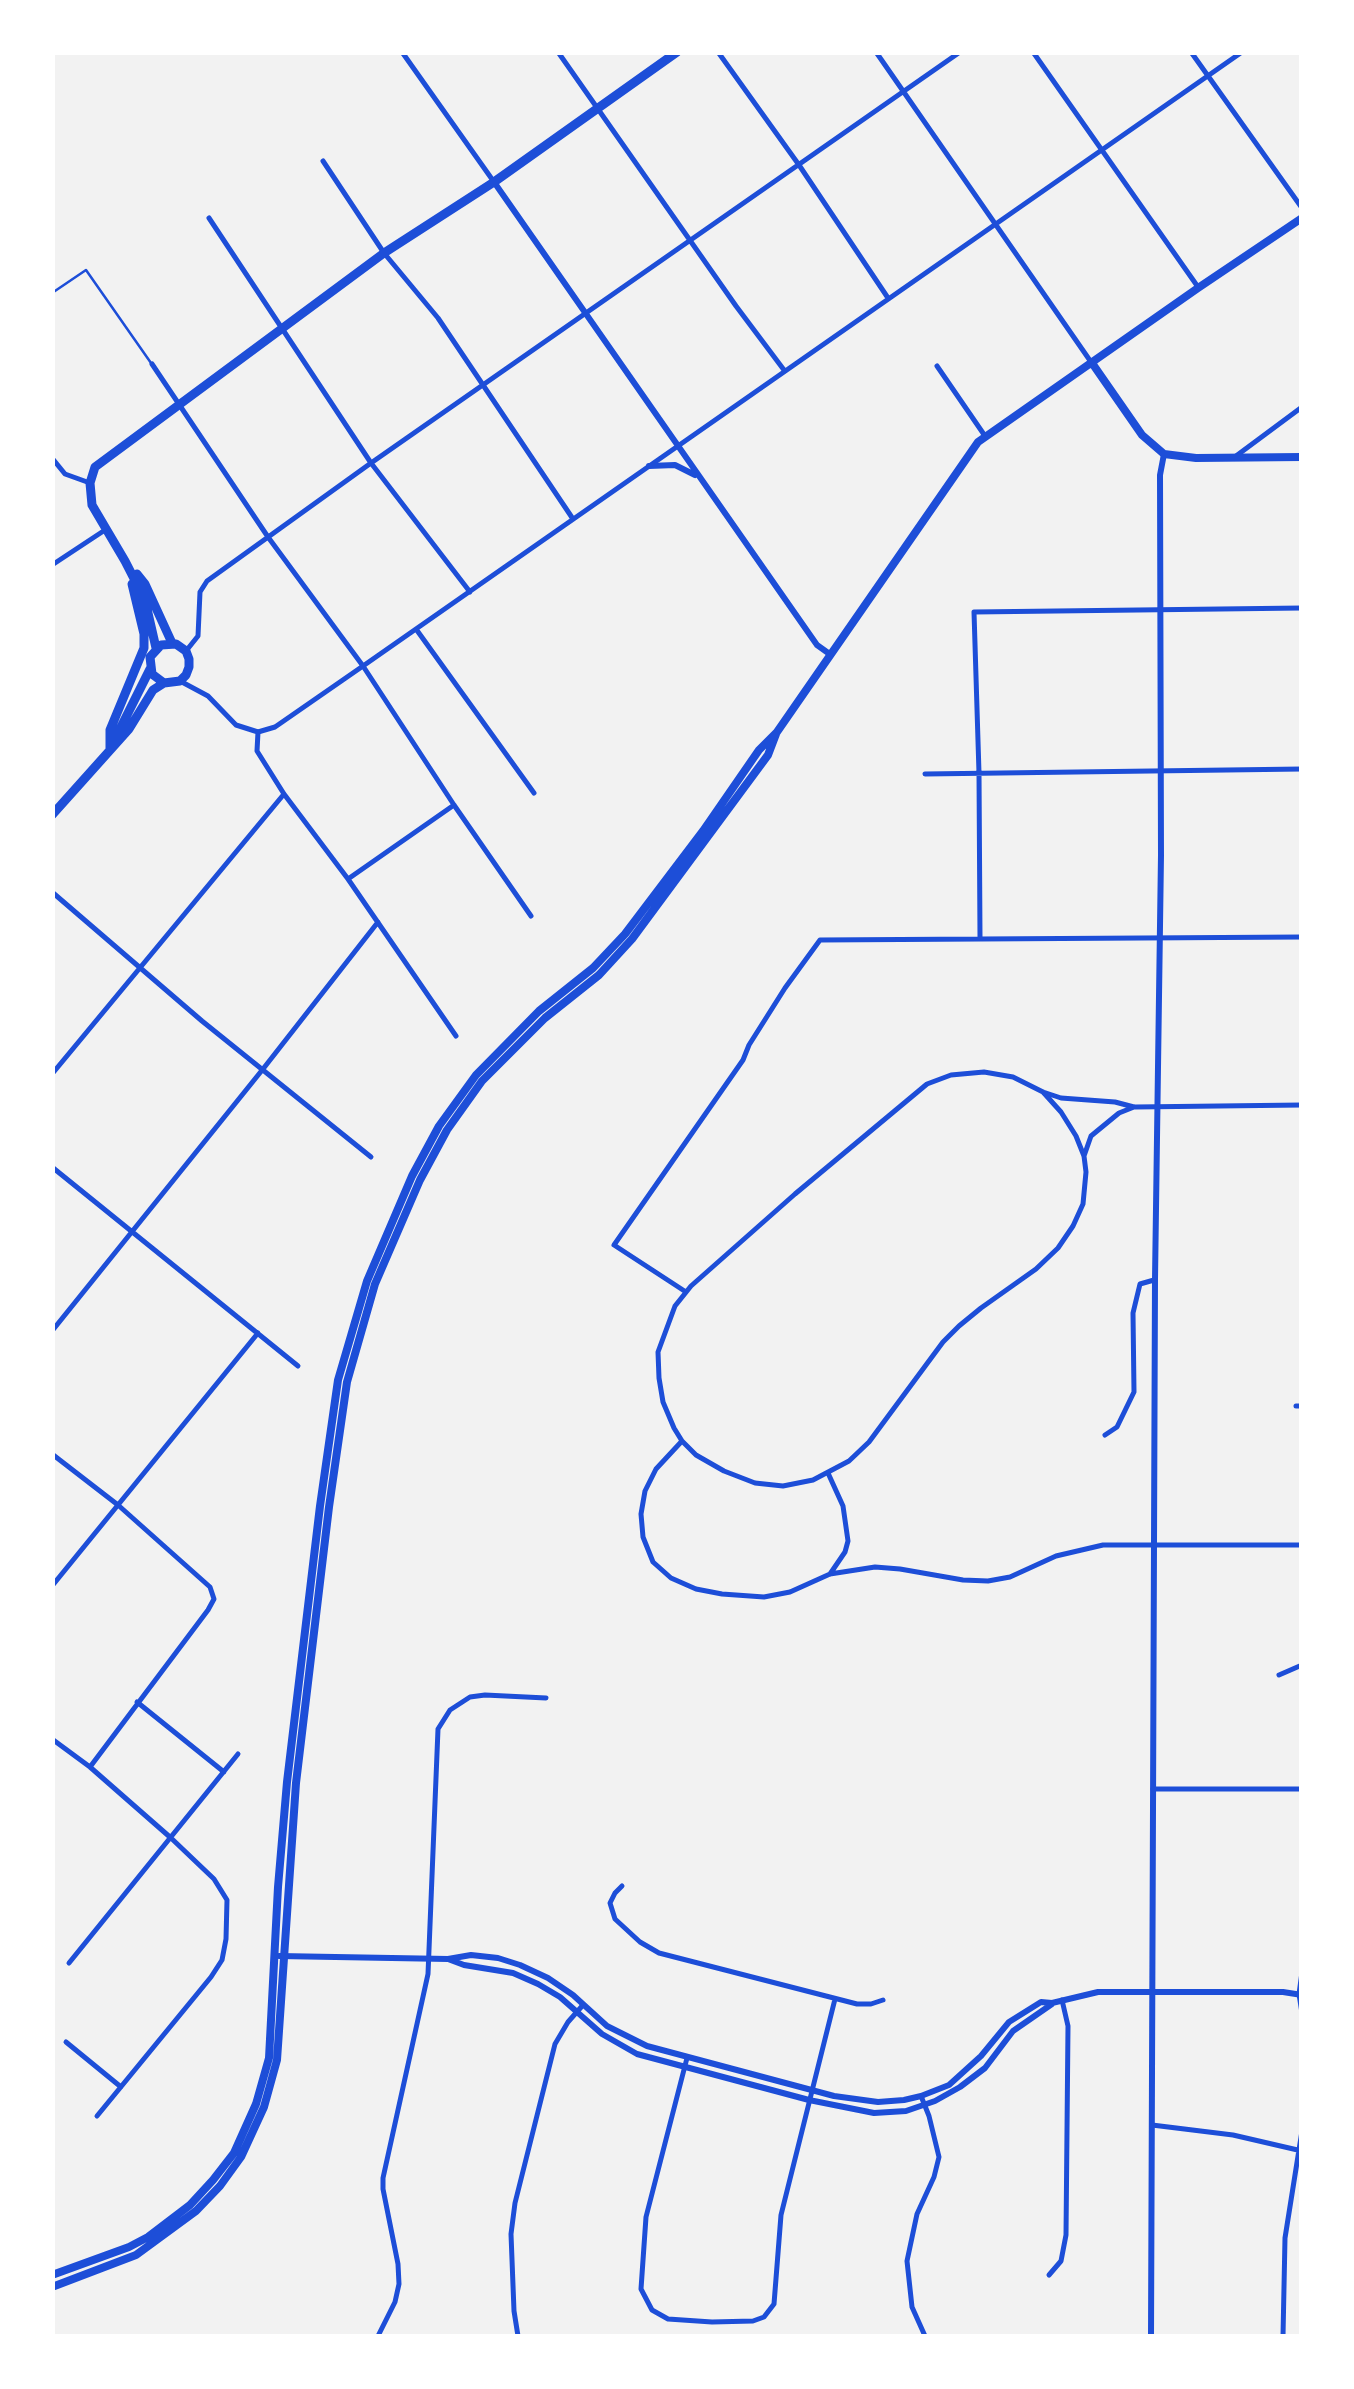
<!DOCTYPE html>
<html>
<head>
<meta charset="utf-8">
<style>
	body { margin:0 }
	#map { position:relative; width:1354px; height:2389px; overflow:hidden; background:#f2f2f2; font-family:Figtree,sans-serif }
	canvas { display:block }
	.frame { position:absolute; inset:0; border:55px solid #fff; pointer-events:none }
</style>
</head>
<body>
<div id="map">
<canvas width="1354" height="2389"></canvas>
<div class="frame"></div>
</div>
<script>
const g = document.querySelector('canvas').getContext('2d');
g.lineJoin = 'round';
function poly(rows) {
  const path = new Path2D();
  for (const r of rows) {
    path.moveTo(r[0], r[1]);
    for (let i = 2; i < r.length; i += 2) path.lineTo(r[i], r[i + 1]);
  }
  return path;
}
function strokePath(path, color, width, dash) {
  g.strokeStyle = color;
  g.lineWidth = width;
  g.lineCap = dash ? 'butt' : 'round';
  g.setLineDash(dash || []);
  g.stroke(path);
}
const service = poly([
	[52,293,86,270,151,363]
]);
const minor = poly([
	[402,52,494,182],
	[558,52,736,306,784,370],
	[718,52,799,165,888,298],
	[876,52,1091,362],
	[1033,52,1198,287],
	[1191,52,1302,208],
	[323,161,384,253,438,318,573,519],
	[209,218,371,463,470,592],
	[152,364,268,537,363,666,454,805,531,916],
	[937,366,985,436],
	[1236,456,1302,407],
	[52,458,65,474,90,483],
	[52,565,105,530],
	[416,629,534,793],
	[186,651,198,636,200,592,207,581,371,463,960,52],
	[180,681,208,696,236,725,258,732],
	[258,732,275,727,363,666,1242,52],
	[258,732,257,751,284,794,348,879,456,1036],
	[925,774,1302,769],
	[348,879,454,805],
	[52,892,202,1021,371,1157],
	[980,938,979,773,974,612,1302,608],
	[52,1074,284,794],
	[1043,1092,1061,1112,1076,1136,1084,1156,1086,1172,1083,1204,1073,1226,1058,1248,1036,1269,981,1308,959,1326,943,1342,869,1442,849,1461,813,1480,783,1486,755,1483,724,1471,696,1455,682,1441,674,1428,663,1402,659,1378,658,1352,675,1306,691,1286,795,1194,927,1084,951,1075,984,1072,1013,1077,1043,1092,1061,1098,1115,1102,1134,1107,1119,1113,1091,1136,1084,1156],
	[1135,1107,1302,1105],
	[52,1167,298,1366],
	[686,1292,614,1245,743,1060,749,1045,785,988,820,940,1302,937],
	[52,1331,263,1069,378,922],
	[1296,1406,1302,1406],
	[1105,1435,1117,1427,1134,1392,1133,1313,1140,1284,1154,1280],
	[682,1441,656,1469,645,1491,641,1514,643,1537,653,1562,671,1578,696,1589,722,1594,764,1597,790,1592,830,1574,875,1567,900,1569,963,1580,988,1581,1010,1577,1056,1556,1103,1545,1302,1545],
	[52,1454,118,1505,210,1587,214,1599,208,1610,90,1767],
	[828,1473,843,1506,848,1541,845,1552,830,1574],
	[52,1586,258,1333],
	[1279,1675,1302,1665],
	[137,1702,224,1772],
	[52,1739,90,1767,171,1838,214,1879,227,1900,226,1939,222,1960,211,1977,97,2116],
	[1153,1789,1302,1789],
	[622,1886,615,1893,610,1903,615,1919,640,1942,659,1953,857,2004,871,2004,883,2000],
	[69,1963,238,1754],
	[1302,1972,1299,1994,1302,2013],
	[66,2042,121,2087],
	[687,2058,646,2217,641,2289,652,2310,668,2319,712,2322,753,2321,764,2317,774,2304,781,2215,835,1999],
	[921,2096,929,2116,939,2157,934,2177,917,2214,907,2261,912,2307,925,2336],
	[1152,2125,1233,2135,1302,2151],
	[1049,2275,1061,2261,1066,2235,1068,2026,1062,2000],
	[378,2336,395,2302,399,2284,398,2264,383,2189,383,2178,428,1974,438,1729,450,1710,470,1697,485,1695,546,1698],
	[518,2336,514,2311,511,2234,515,2203,555,2044,568,2022,583,2005],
	[1283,2336,1285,2238,1302,2131]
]);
const tertiary = poly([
	[494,182,817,645,831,655],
	[649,466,675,465,695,475],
	[279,1956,448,1959,471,1955,498,1958,520,1965,548,1978,573,1995,607,2026,647,2046,834,2096,878,2102,904,2100,921,2096,949,2085,981,2056,1009,2022,1041,2002,1052,2003,1098,1992,1283,1992,1302,1995],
	[448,1959,464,1965,513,1973,538,1984,560,1997,602,2034,637,2054,809,2100,874,2113,906,2111,935,2101,960,2087,985,2068,1013,2031,1052,2004],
	[1151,2336,1155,1279,1161,855,1160,475,1164,454]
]);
const secondary = poly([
	[1092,363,1142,435,1164,454,1196,458,1302,457],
	[52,2275,129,2247,148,2237,190,2205,213,2180,234,2153,256,2104,269,2058,278,1887,287,1782,320,1506,338,1380,367,1281,412,1176,439,1126,476,1075,539,1011,593,968,625,934,703,831,759,750,777,732,978,442,1198,288,1302,218],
	[52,2287,136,2255,196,2211,220,2186,241,2157,264,2107,277,2060,296,1783,329,1507,347,1382,375,1284,420,1180,447,1130,482,1081,545,1018,599,975,632,939,768,755,776,734]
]);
const primary = poly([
	[137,574,145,584,172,643],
	[156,648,145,600,125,561,92,505,90,483,95,467,384,253,494,182,677,52],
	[116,737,150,669],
	[110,748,110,730,144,648,144,634,132,584],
	[52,815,129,729,153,690,164,683,180,681,186,675,189,667,189,659,186,651,176,644,161,645,150,657,152,674,164,683]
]);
strokePath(service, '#1d4ed8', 2.5);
strokePath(minor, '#1d4ed8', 5);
strokePath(tertiary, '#1d4ed8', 6);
strokePath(secondary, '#1d4ed8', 8);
strokePath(primary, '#1d4ed8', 9);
</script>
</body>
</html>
